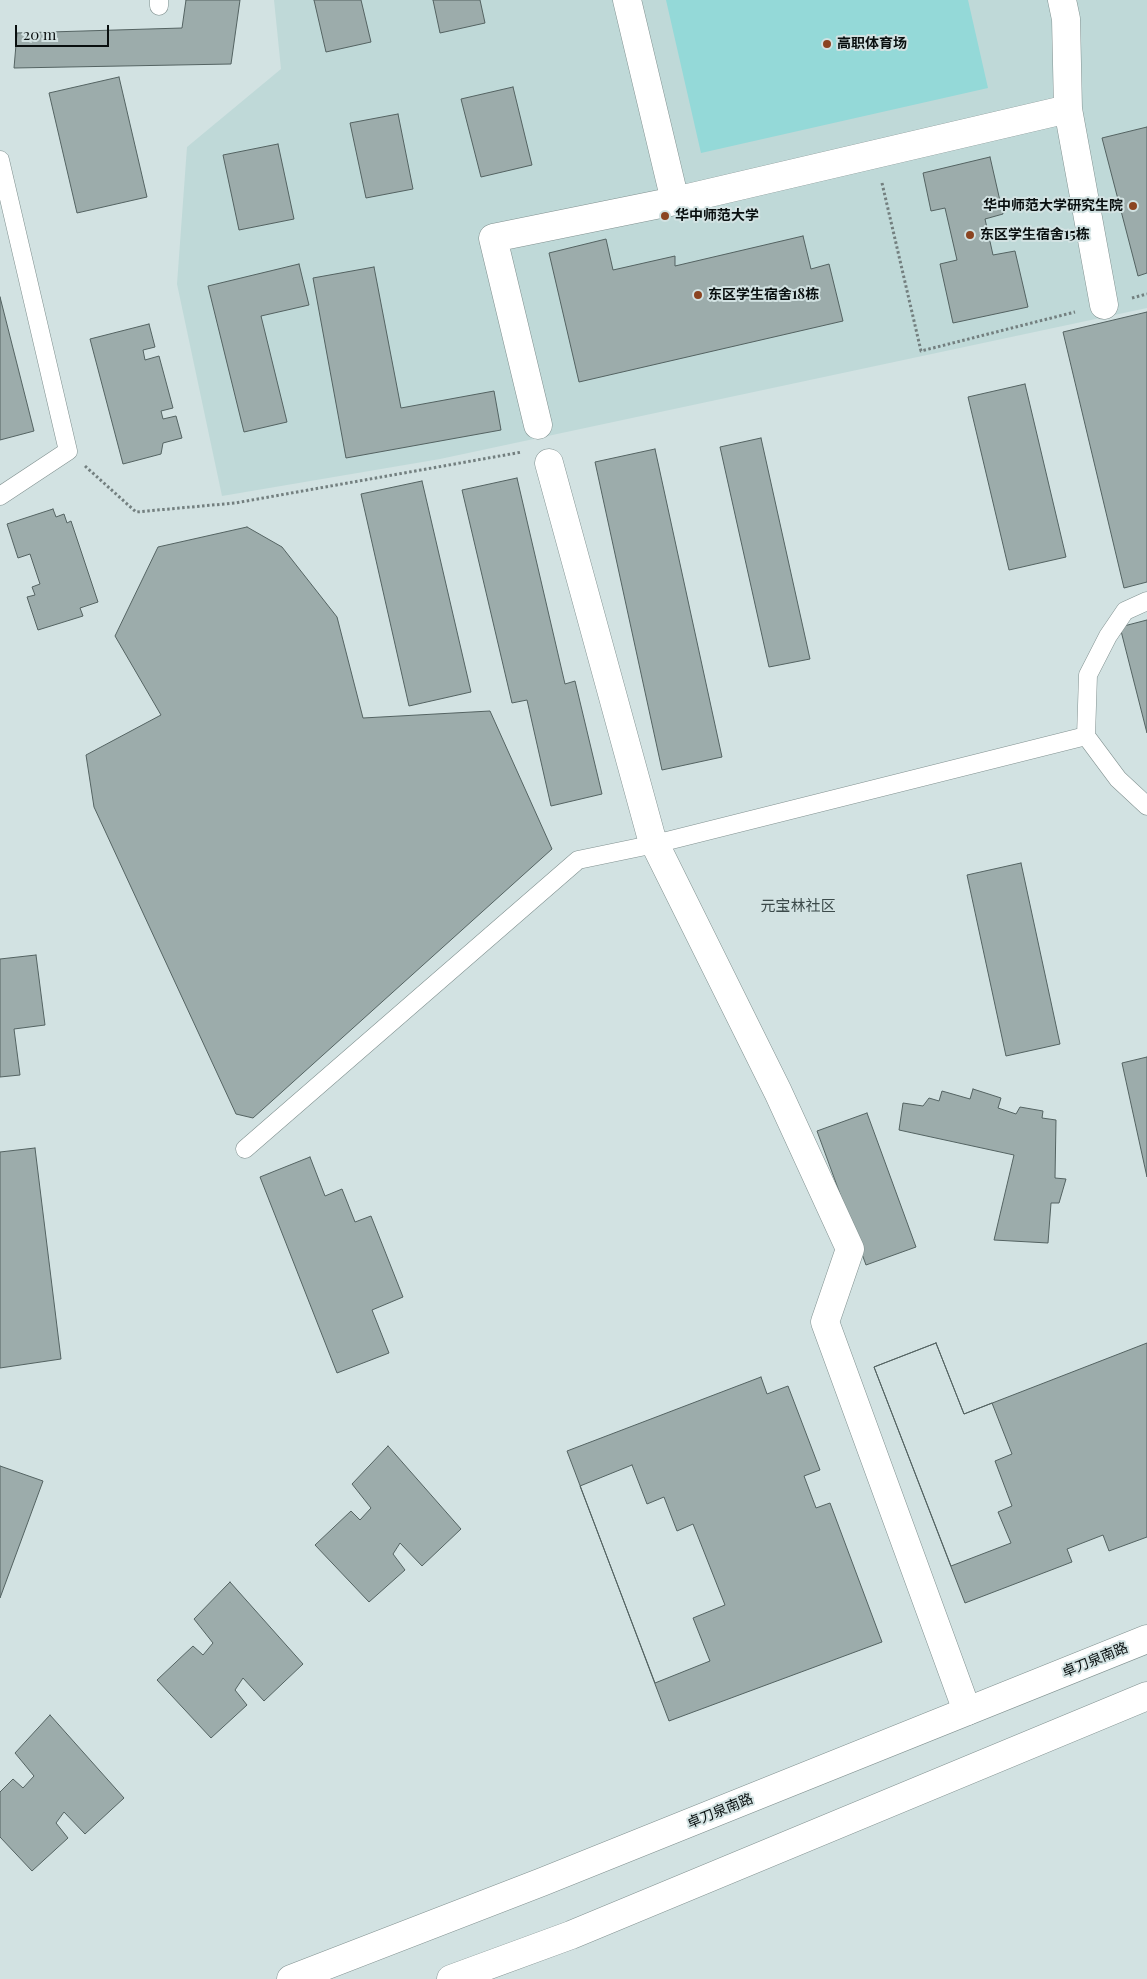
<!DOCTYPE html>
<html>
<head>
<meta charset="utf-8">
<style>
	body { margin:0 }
	#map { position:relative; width:1147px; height:1979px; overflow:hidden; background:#d2e2e2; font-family:"Playfair Display",serif }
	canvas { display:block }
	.scale { position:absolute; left:15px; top:25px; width:94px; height:22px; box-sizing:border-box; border:2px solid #090f0f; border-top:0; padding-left:6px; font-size:15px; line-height:18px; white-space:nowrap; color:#090f0f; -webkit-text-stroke:4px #d2e2e2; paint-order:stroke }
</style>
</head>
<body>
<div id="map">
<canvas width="1147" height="1979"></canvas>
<div class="scale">20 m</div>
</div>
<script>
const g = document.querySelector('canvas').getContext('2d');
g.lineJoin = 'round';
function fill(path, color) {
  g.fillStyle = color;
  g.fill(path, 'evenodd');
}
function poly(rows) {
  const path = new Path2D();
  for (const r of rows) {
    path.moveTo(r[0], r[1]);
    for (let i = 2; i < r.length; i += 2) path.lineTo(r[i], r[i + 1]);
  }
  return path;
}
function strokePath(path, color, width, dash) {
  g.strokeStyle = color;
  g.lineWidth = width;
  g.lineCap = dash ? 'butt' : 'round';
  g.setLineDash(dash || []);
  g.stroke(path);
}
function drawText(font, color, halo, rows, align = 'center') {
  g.font = font + ' "Playfair Display","Noto Sans SC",serif';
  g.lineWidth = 4;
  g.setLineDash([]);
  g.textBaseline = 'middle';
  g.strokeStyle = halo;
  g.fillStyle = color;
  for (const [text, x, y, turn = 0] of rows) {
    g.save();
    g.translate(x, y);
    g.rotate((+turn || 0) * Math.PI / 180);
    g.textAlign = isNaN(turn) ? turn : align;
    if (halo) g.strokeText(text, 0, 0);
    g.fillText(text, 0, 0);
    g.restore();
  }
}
const built = poly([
	[274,0,1147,0,1147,308,440,459,222,496,177,284,187,147,281,69]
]);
const green = poly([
	[666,0,968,0,988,88,701,153]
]);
const building = poly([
	[186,0,240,0,231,64,14,68,17,33,182,28,186,0],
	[314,0,361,0,371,42,326,52,314,0],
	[433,0,480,0,485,23,440,33,433,0],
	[119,77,147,197,77,213,49,93,119,77],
	[513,87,532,165,481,177,461,99,513,87],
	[398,114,413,189,366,198,350,123,398,114],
	[1147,127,1147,273,1138,276,1102,138,1147,127],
	[278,144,294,219,239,230,223,155,278,144],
	[990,157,1003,214,985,219,993,255,1015,251,1028,307,953,323,940,264,957,260,945,208,931,211,923,173,990,157],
	[803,236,811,269,829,264,843,321,579,382,549,253,606,239,613,270,675,256,675,266,803,236],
	[299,264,309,305,261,316,287,422,244,432,208,286,299,264],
	[374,267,401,408,494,391,501,430,346,458,313,278,374,267],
	[0,297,34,431,0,440,0,297],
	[1147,312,1147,582,1124,588,1063,332,1147,312],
	[149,324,155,347,143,350,145,360,159,356,173,408,161,411,163,419,176,416,182,438,163,443,161,454,123,464,90,339,149,324],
	[1025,384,1066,557,1009,570,968,397,1025,384],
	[761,438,810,659,769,667,720,447,761,438],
	[655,449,722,757,662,770,595,462,655,449],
	[517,478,565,684,575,681,602,794,551,806,527,700,512,703,462,490,517,478],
	[422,481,471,692,409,706,361,494,422,481],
	[53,509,56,517,64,514,67,523,71,521,98,602,80,608,83,616,38,630,27,597,35,595,32,587,40,584,30,554,18,558,7,524,53,509],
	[247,527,282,547,337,617,363,718,490,711,552,849,253,1118,236,1114,94,807,86,755,161,715,115,636,158,547,247,527],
	[1147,620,1147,733,1120,627,1147,620],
	[1021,863,1060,1044,1006,1056,967,875,1021,863],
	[36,955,45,1025,14,1029,20,1075,0,1077,0,959,36,955],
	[1147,1057,1147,1177,1122,1063,1147,1057],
	[973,1089,1001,1098,998,1108,1016,1114,1020,1107,1043,1111,1042,1118,1056,1120,1055,1178,1066,1179,1059,1203,1051,1203,1048,1243,994,1240,1014,1155,899,1130,903,1103,923,1106,929,1098,939,1101,942,1091,970,1099,973,1089],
	[867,1113,916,1247,866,1265,817,1131,867,1113],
	[35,1148,61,1359,0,1368,0,1152,35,1148],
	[310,1157,325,1196,342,1189,355,1222,371,1216,403,1297,372,1310,389,1353,337,1373,260,1177,310,1157],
	[936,1343,964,1414,992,1403,1012,1454,995,1461,1012,1506,998,1512,1011,1543,951,1566,874,1367,936,1343],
	[936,1343,964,1414,1147,1343,1147,1537,1109,1551,1103,1535,1067,1549,1072,1562,965,1603,874,1367,936,1343],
	[761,1377,767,1394,788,1386,820,1470,804,1476,816,1508,830,1503,882,1642,669,1721,567,1451,761,1377],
	[388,1446,461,1529,422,1566,400,1543,393,1554,405,1570,369,1602,315,1545,351,1511,360,1520,371,1508,352,1484,388,1446],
	[632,1465,647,1504,664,1497,677,1531,693,1524,725,1605,693,1618,710,1661,655,1683,580,1486,632,1465],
	[0,1466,43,1481,0,1598,0,1466],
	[230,1582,303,1664,264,1701,243,1678,235,1690,247,1705,211,1738,157,1680,193,1646,203,1655,213,1643,194,1619,230,1582],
	[50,1715,124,1798,85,1834,64,1812,56,1823,68,1838,32,1871,0,1837,0,1792,13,1779,23,1788,34,1776,15,1753,50,1715]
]);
const path = poly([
	[882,183,921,351,1075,312],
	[1132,298,1147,294],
	[85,466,136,512,235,503,522,452]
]);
const service = poly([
	[159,6,159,0],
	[0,160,68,451,0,496],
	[1147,601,1125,611,1108,636,1088,675,1086,736,1118,779,1147,806],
	[245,1149,578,860,655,844,1086,736]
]);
const minor = poly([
	[627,0,675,201,1068,109],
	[1062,0,1066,19,1068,109,1104,305],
	[538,425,493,238,675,201],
	[549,463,651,836,778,1092,850,1249,825,1322,967,1711]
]);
const secondary = poly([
	[291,1979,542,1882,1147,1639],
	[451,1979,571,1935,1147,1696]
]);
const markers = [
	[827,44,5,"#8b4421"],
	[1133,206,5,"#8b4421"],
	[665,216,5,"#8b4421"],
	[970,235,5,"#8b4421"],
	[698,295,5,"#8b4421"]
];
const poiNames = [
	["高职体育场",837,44],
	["华中师范大学研究生院",1123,206,"right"],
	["华中师范大学",675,216],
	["东区学生宿舍15栋",980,235],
	["东区学生宿舍18栋",708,295]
];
const streetNames = [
	["卓刀泉南路",1095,1660,-22],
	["卓刀泉南路",720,1811,-22]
];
const neighbourhoodNames = [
	["元宝林社区",798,906]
];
fill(built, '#bfd9d8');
fill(green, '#94d9d8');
fill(building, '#9cacab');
strokePath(building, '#546362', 1);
strokePath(service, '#819190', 19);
strokePath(minor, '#819190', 29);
strokePath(secondary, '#819190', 29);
strokePath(path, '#737f7f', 3, [2.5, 2.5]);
strokePath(service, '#fff', 18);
strokePath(minor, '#fff', 28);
strokePath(secondary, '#fff', 28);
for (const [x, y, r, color] of markers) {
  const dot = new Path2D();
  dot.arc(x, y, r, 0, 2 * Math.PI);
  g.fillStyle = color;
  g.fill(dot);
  strokePath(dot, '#d2e2e2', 2);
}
drawText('bold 14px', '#090f0f', '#d2e2e2', poiNames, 'left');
drawText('14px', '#090f0f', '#d2e2e2', streetNames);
drawText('15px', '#3c4a4a', '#d2e2e2', neighbourhoodNames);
</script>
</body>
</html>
